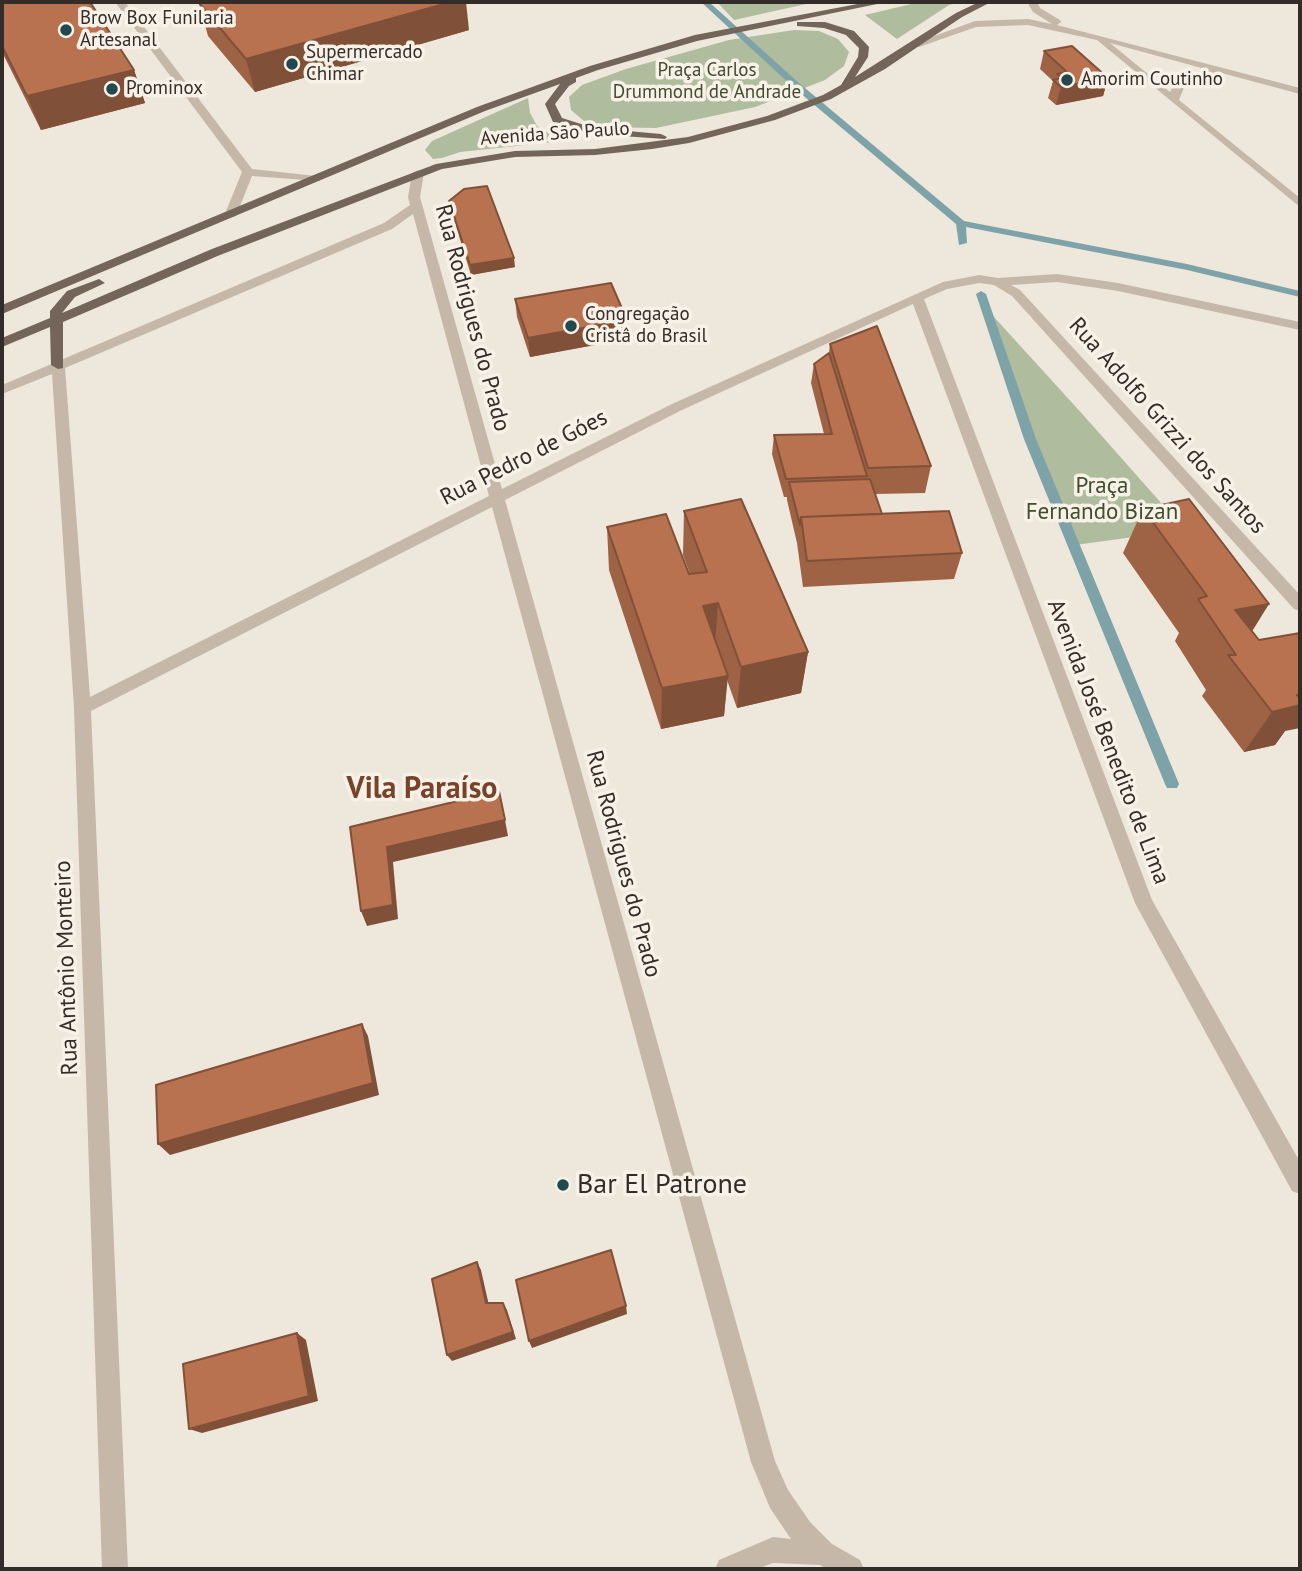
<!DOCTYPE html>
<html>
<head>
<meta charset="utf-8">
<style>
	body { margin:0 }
	#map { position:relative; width:1302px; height:1571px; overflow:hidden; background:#eee7db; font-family:"PT Sans",sans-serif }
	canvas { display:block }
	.frame { position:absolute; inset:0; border:4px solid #332c28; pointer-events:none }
</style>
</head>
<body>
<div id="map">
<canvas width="1302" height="1571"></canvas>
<div class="frame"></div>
</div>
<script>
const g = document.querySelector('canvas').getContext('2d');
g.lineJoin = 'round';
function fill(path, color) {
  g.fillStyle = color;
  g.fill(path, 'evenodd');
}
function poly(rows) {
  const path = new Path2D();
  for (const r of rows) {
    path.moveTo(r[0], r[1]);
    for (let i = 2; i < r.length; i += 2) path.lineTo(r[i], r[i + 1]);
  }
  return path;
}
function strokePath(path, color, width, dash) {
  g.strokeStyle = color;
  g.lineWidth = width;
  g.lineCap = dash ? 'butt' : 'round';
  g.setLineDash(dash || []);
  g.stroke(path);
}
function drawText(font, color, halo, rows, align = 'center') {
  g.font = font + ' "PT Sans",sans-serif';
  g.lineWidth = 7;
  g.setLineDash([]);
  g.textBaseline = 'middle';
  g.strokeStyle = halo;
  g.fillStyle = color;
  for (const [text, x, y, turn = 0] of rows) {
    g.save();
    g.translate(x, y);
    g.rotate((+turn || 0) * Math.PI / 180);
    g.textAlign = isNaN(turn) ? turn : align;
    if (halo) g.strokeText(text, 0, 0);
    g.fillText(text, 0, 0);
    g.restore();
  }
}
const green = poly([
	[717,2,815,2,734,20],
	[920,2,961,2,949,5,897,39,865,15],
	[794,30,819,31,838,39,849,52,844,66,825,80,755,107,656,128,602,127,584,121,571,110,569,97,582,85,626,69,729,40],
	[528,98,530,113,537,126,563,141,460,152,442,158,433,159,425,150,432,141],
	[984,306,1085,417,1185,530,1075,545]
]);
const stream = poly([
	[701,2,709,2,799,83,964,221,1187,264,1300,291,1300,297,1187,270,966,227,967,243,959,245,956,224,793,87,701,2],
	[981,291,986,294,1036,439,1179,784,1177,788,1167,788,1165,784,1024,439,976,294,981,291]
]);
const street = poly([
	[115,2,125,2,252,169,316,176,320,177,320,181,252,176,236,216,226,219,224,216,242,172,115,2],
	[1027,2,1037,2,1040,8,1060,20,1061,22,1057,25,1300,88,1300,94,1218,72,1187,80,1179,100,1300,198,1300,207,1097,40,1028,25,976,27,919,47,910,45,975,21,1028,19,1052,24,1033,12,1027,2],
	[1110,43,1209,70,1179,76,1170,92,1110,43],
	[418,170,424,173,420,197,502,489,672,404,943,282,979,275,998,278,1057,274,1118,283,1300,322,1300,330,1118,291,1057,282,1011,285,1020,290,1300,595,1300,611,1294,609,1012,296,994,285,979,283,947,289,924,299,1152,900,1300,1162,1300,1194,1292,1191,1135,903,913,304,682,410,505,500,775,1461,788,1490,810,1522,832,1544,860,1560,864,1569,827,1569,820,1565,773,1563,757,1569,715,1569,719,1560,773,1537,791,1539,770,1508,751,1462,492,507,91,711,128,1569,102,1569,74,708,52,374,2,394,2,385,384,223,410,205,408,197,412,173,418,170],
	[413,214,489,496,90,697,65,368,392,229,413,214]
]);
const primary = poly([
	[868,2,887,2,697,41,598,70,576,78,576,82,569,86,555,104,562,118,594,128,661,134,667,137,665,139,593,134,553,122,545,104,560,84,485,111,2,314,2,305,477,107,590,66,695,35,868,2],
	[979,2,991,2,962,17,885,69,831,99,775,120,689,143,652,149,595,155,515,157,442,169,220,255,63,322,63,368,58,369,51,365,50,327,2,347,2,338,50,318,50,311,67,291,99,279,105,283,75,297,62,313,212,249,436,164,515,151,595,149,688,137,767,116,823,95,841,85,858,57,859,48,846,35,824,28,797,26,797,22,825,22,854,31,869,47,868,57,855,77,956,13,979,2]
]);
const wall = poly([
	[2,2,134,70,145,103,41,130,2,52],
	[199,3,469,30,255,92,208,36],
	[1044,51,1108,78,1103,96,1056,105,1048,98,1053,81,1040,69],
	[449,201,515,267,471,275,451,210],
	[515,299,627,339,530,357,517,317],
	[830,344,931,466,925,493,875,494,882,514,962,553,954,579,803,587,797,543,787,500,787,497,784,497,772,454,774,435,824,434,811,383,814,364,829,353],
	[1143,509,1252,631,1285,731,1275,745,1244,752,1202,696,1206,690,1175,641,1179,633,1123,553],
	[684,511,808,652,801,693,737,708,727,680,724,716,661,729,609,570,607,527,690,574,683,555]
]);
const shadedWall = poly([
	[451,2,466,2,469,30,255,92,246,59],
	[134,70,145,103,41,130,27,96],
	[1108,78,1103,96,1056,105,1061,87],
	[514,258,515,267,471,275,470,265],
	[627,320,627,339,530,357,528,338],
	[718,603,715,645,703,606],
	[1269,604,1243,646,1235,610],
	[808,652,801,693,737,708,741,667],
	[728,676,724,716,661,729,662,688],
	[1300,694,1300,728,1285,731,1275,745,1244,752,1272,712,1297,695],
	[505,820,508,836,393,862,398,919,367,926,361,911,387,847],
	[362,1024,368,1036,379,1095,170,1155,158,1144],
	[477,1262,481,1270,490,1310,486,1303],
	[503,1303,507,1310,516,1339,452,1361,447,1355],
	[626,1306,627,1314,532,1348,529,1341],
	[297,1333,306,1340,318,1401,202,1433,189,1429]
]);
const building = poly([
	[2,2,90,2,134,70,27,96,2,46,2,2],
	[205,2,451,2,246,59,199,3,205,2],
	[1072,46,1108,78,1061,87,1053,80,1063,78,1057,74,1067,72,1044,51,1072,46],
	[487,186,514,258,470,265,449,201,464,189,487,186],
	[611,283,627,320,528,338,515,299,611,283],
	[877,326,931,466,868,468,830,344,877,326],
	[829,353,867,476,786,479,774,435,832,434,814,364,829,353],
	[870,479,882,514,801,517,800,525,789,482,870,479],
	[741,499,808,652,741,667,718,603,703,606,728,676,662,688,607,527,666,514,689,574,707,572,684,511,741,499],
	[1189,499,1269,604,1235,610,1259,640,1300,633,1300,694,1297,695,1300,698,1300,705,1272,712,1228,655,1236,655,1198,599,1207,596,1143,509,1189,499],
	[949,511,962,553,807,561,801,517,949,511],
	[499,791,505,820,387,847,393,905,361,911,350,827,499,791],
	[362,1024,373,1083,158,1144,156,1085,362,1024],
	[611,1250,626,1306,529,1341,516,1280,611,1250],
	[477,1262,486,1303,503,1303,513,1332,447,1355,432,1279,477,1262],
	[297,1333,309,1396,189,1429,183,1364,297,1333]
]);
const markers = [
	[66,30,7,"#22494f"],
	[292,64,7,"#22494f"],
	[1067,80,7,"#22494f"],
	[112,89,7,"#22494f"],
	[571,326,7,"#22494f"],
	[563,1185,7,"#22494f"]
];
const farPoinames = [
	["Brow Box Funilaria",80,19],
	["Artesanal",80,41],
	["Supermercado",306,53],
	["Chimar",306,75],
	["Amorim Coutinho",1081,80],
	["Prominox",126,89],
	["Congregação",585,315],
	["Cristâ do Brasil",585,337]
];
const farParknames = [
	["Praça Carlos",707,71],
	["Drummond de Andrade",707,93]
];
const farStreetnames = [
	["Avenida São Paulo",555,134,-4]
];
const streetNames = [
	["Rua Rodrigues do Prado",472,318,75],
	["Rua Adolfo Grizzi dos Santos",1167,426,48],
	["Rua Pedro de Góes",524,458,-27],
	["Avenida José Benedito de Lima",1108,742,69],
	["Rua Rodrigues do Prado",623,864,75],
	["Rua Antônio Monteiro",67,968,-92]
];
const parkNames = [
	["Praça",1102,486],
	["Fernando Bizan",1102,512]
];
const nearPoinames = [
	["Bar El Patrone",577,1185]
];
const districtNames = [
	["Vila Paraíso",422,789]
];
fill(green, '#afbc9d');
fill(stream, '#7da3a8');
fill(street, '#c5b8a8');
fill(primary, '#73655a');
fill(wall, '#9e6245');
fill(shadedWall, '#815038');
fill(building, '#b87250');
strokePath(building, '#815038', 2);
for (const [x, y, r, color] of markers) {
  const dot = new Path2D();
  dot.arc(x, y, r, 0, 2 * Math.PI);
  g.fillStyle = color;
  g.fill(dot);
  strokePath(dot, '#f7f1e7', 2.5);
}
drawText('19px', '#332c28', '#f7f1e7', farPoinames, 'left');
drawText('19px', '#404e2e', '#f7f1e7', farParknames);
drawText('19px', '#332c28', '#f7f1e7', farStreetnames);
drawText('23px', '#332c28', '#f7f1e7', streetNames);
drawText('23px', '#404e2e', '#f7f1e7', parkNames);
drawText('28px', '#332c28', '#f7f1e7', nearPoinames, 'left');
drawText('bold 30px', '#79432a', '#f7f1e7', districtNames);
</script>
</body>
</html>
